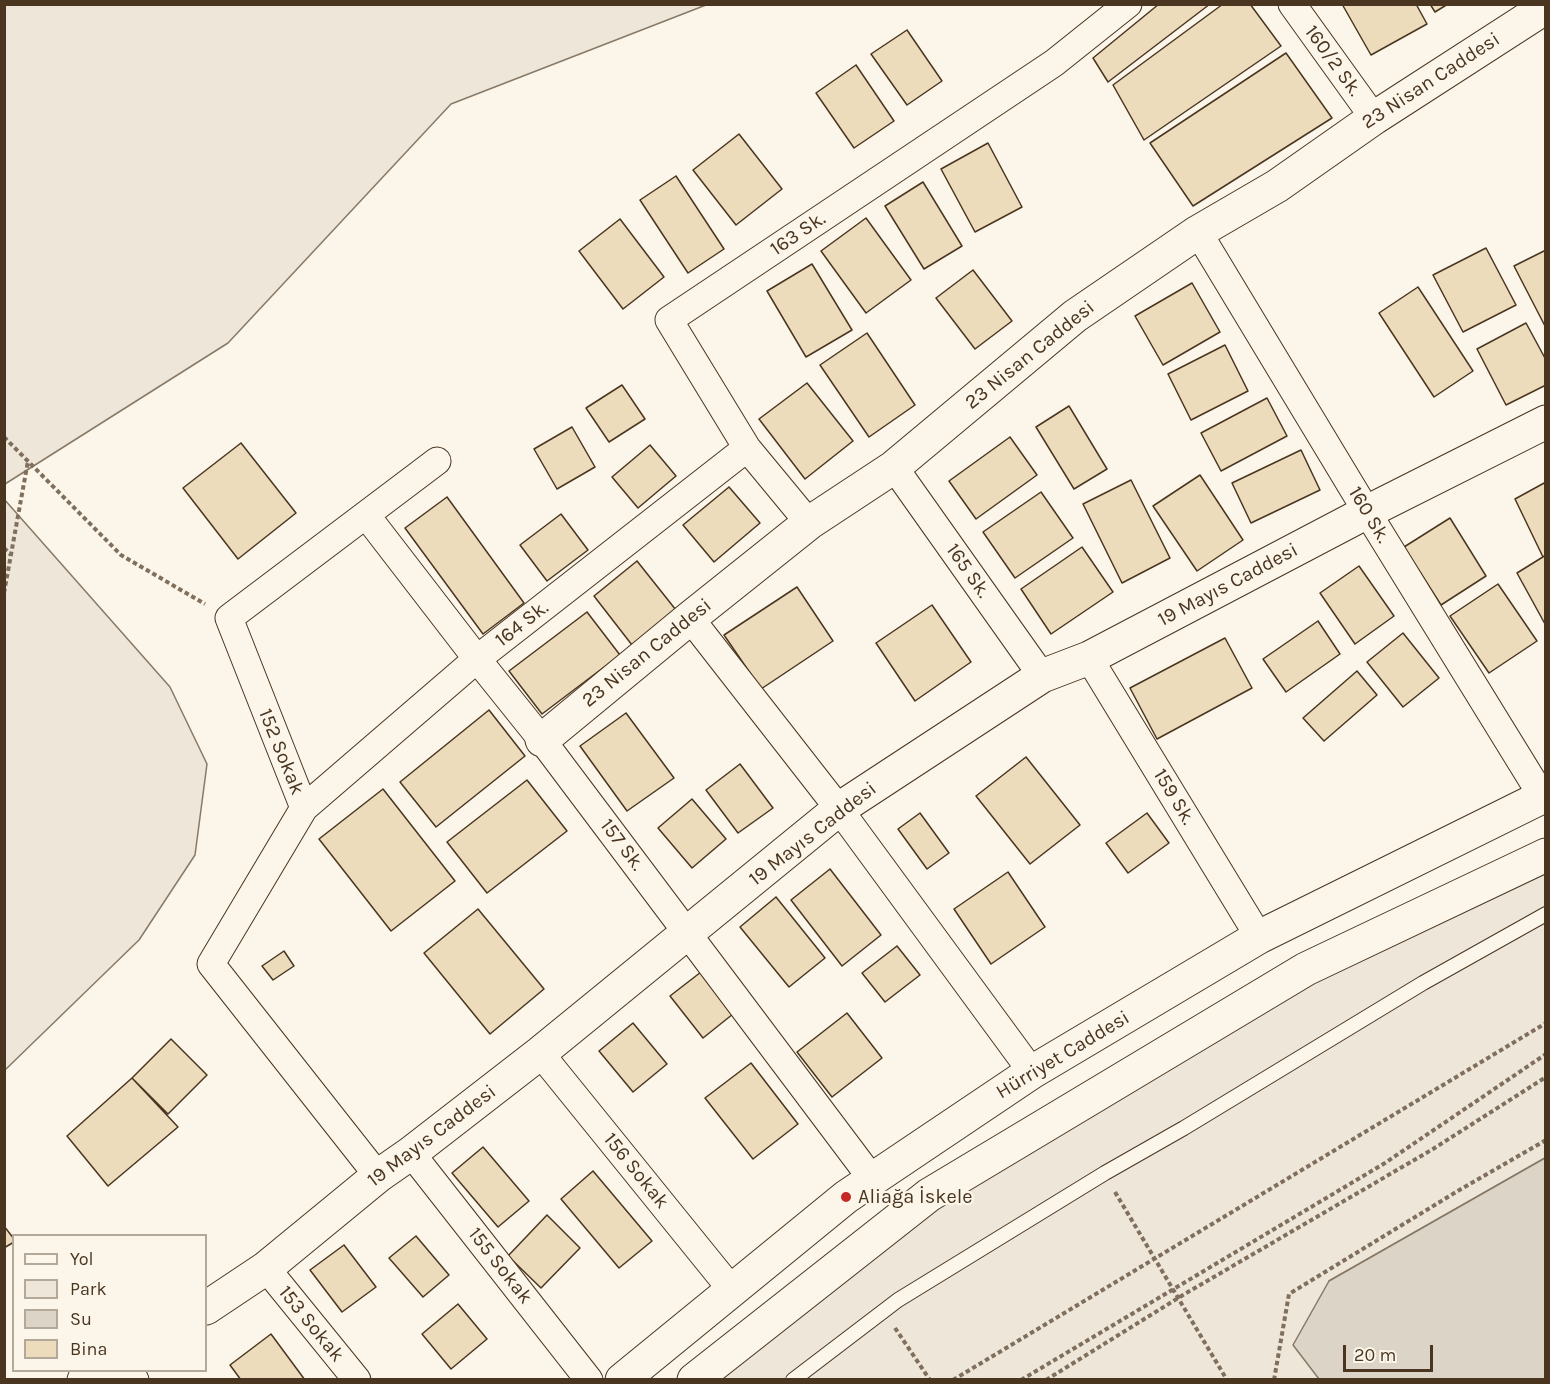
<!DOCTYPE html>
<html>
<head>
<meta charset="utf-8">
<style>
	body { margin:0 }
	#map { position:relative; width:1550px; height:1384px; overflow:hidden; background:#fbf6e9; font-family:Karla,sans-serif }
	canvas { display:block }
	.frame { position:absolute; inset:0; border:6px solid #4a3520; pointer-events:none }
	.legend { position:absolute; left:12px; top:1234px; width:195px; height:138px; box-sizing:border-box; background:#fbf6e9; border:2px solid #b4a999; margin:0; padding:8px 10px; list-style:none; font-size:18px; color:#4a3520 }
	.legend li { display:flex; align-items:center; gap:12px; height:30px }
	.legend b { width:30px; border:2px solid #b4a999 }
	.scale { position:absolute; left:1343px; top:1345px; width:90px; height:27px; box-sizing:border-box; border:3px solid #4a3520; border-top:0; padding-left:8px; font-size:18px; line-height:21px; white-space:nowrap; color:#4a3520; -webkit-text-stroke:4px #fbf6e9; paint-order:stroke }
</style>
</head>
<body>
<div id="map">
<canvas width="1550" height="1384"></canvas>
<div class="frame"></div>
<ul class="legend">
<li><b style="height:8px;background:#fbf6e9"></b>Yol</li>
<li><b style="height:16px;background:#ede6d9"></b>Park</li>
<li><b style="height:16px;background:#dcd4c6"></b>Su</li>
<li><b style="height:16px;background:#ecdcbc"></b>Bina</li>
</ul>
<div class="scale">20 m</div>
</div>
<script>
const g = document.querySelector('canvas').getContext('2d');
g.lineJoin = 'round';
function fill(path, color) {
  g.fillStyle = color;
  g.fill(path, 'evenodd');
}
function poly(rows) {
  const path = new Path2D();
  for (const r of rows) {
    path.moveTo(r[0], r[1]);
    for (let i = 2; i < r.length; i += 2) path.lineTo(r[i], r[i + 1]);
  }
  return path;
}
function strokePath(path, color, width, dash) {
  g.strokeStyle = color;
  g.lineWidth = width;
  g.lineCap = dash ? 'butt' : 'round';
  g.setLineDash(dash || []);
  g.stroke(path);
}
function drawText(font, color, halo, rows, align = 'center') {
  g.font = font + ' Karla,sans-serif';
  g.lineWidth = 4.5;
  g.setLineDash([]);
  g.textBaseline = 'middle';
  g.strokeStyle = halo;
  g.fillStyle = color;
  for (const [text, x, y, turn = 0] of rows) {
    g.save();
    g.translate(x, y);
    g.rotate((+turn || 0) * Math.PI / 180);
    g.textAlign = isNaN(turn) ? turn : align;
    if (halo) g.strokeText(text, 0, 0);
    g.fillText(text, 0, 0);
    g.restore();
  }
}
const green = poly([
	[5,4,706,4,706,5,451,104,228,343,5,484,5,4],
	[4,499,170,687,207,764,195,855,139,940,5,1070,4,499],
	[1545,855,1545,1158,1329,1281,1319,1379,694,1380,929,1195,1545,855]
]);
const water = poly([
	[1545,1158,1545,1379,1319,1379,1293,1345,1329,1281,1545,1158]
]);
const building = poly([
	[1159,4,1210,4,1108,82,1093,58,1159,4],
	[1223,4,1250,4,1281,46,1144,140,1113,85,1223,4],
	[1342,4,1416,4,1427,24,1371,55,1342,4],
	[1430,4,1448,4,1435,12,1430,4],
	[907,30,942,81,907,105,871,54,907,30],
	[1286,53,1332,118,1193,206,1150,143,1286,53],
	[856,65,894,121,854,148,816,93,856,65],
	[739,134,782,189,736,225,693,170,739,134],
	[988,143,1022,207,975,232,941,169,988,143],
	[676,176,724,249,688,273,640,200,676,176],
	[923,182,962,246,924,269,885,206,923,182],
	[866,218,911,280,866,313,821,251,866,218],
	[620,219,664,277,623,309,579,251,620,219],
	[1486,248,1516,305,1463,332,1433,275,1486,248],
	[1546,250,1546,328,1514,266,1546,250],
	[812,264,852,330,806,357,767,291,812,264],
	[973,270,1012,321,975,349,936,298,973,270],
	[1192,283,1220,332,1163,365,1135,316,1192,283],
	[1418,287,1473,371,1434,397,1379,313,1418,287],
	[1526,323,1546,360,1546,385,1506,405,1477,349,1526,323],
	[867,333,915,405,869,437,820,365,867,333],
	[1225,345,1248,391,1191,420,1168,374,1225,345],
	[807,383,853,441,805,479,759,419,807,383],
	[622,385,645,419,609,442,586,408,622,385],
	[1267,398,1287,436,1221,471,1201,433,1267,398],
	[1069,406,1107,469,1074,489,1036,427,1069,406],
	[572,427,595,467,557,489,534,449,572,427],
	[1010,437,1037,475,976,519,949,481,1010,437],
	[241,443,296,513,238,559,183,488,241,443],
	[650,445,676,476,638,508,612,477,650,445],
	[1301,450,1320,490,1251,523,1232,483,1301,450],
	[1200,475,1243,540,1197,571,1153,506,1200,475],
	[1131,480,1170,558,1122,583,1083,504,1131,480],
	[1546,482,1546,555,1543,557,1515,499,1546,482],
	[729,487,760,523,714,562,683,525,729,487],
	[1041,492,1073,538,1015,578,983,532,1041,492],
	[447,497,524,603,483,634,405,528,447,497],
	[561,514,588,550,547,581,520,545,561,514],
	[1450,518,1486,576,1441,605,1404,547,1450,518],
	[1082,547,1113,592,1051,634,1021,589,1082,547],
	[1546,555,1546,624,1545,624,1517,573,1546,555],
	[637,561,676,610,632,645,594,596,637,561],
	[1359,566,1394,616,1355,644,1320,593,1359,566],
	[1498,584,1537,641,1489,673,1450,616,1498,584],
	[797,587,833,641,761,689,724,635,797,587],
	[932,605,971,662,915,701,876,643,932,605],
	[587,612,620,655,542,714,509,671,587,612],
	[1318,621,1340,654,1286,692,1263,659,1318,621],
	[1403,633,1439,678,1403,707,1367,662,1403,633],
	[1225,638,1252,688,1157,739,1130,688,1225,638],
	[1357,671,1377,695,1324,741,1303,718,1357,671],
	[489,710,525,756,436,827,400,782,489,710],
	[626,713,674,778,627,811,580,746,626,713],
	[1026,757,1080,825,1030,864,976,796,1026,757],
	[740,764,773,808,738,833,706,790,740,764],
	[527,780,567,831,487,893,447,842,527,780],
	[383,789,455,881,391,931,319,839,383,789],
	[692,799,726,839,692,868,658,828,692,799],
	[920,813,949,853,927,869,898,829,920,813],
	[1147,813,1169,843,1128,873,1106,843,1147,813],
	[830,869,881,935,842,966,791,900,830,869],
	[1008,872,1045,927,991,964,954,909,1008,872],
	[776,897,825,958,789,987,740,927,776,897],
	[478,909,544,989,490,1034,424,953,478,909],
	[897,946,920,975,885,1002,862,973,897,946],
	[284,951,294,966,273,980,262,966,284,951],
	[701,972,733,1014,703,1038,670,996,701,972],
	[847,1013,882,1058,832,1097,797,1052,847,1013],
	[633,1023,667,1064,633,1092,599,1051,633,1023],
	[171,1039,207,1075,168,1114,132,1078,171,1039],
	[751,1063,798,1124,753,1159,705,1098,751,1063],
	[132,1078,178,1127,108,1186,67,1136,132,1078],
	[483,1147,529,1201,498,1227,452,1173,483,1147],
	[593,1171,652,1241,619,1268,561,1199,593,1171],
	[547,1215,580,1248,541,1288,508,1256,547,1215],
	[4,1226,14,1239,14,1242,4,1248,4,1226],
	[416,1236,449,1275,423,1297,389,1258,416,1236],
	[344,1245,376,1287,342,1312,310,1270,344,1245],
	[458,1304,487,1339,451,1369,422,1334,458,1304],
	[271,1334,305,1380,241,1380,230,1365,271,1334]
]);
const path = poly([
	[4,437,121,555,205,604],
	[4,548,11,555],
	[4,593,28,461],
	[1115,1192,1227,1380],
	[895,1328,930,1380],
	[953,1380,1546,1023],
	[1021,1380,1385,1163,1546,1054],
	[1046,1380,1183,1295,1433,1149,1546,1077],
	[1274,1380,1289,1294,1461,1189,1546,1140]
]);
const lane = poly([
	[793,1380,898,1300,1105,1173,1184,1128,1423,983,1546,914]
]);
const street = poly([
	[1292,4,1374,118],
	[1198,232,1367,512,1542,796],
	[894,467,1042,676],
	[366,515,477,659,542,740,872,1179],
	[809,523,747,448,669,320,1054,63,1128,4],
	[690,618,839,809,1032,1072],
	[1089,658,1259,937],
	[304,808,477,659,747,448],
	[540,1053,731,1289],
	[411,1153,589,1380],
	[378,1176,211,964,304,808,229,618,437,461],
	[266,1268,357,1380],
	[129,1370,135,1380]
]);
const secondary = poly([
	[542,740,690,618,809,523,894,467,1075,316,1198,232,1277,186,1374,118,1546,7],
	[206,1308,266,1268,378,1176,411,1153,540,1053,839,809,1042,676,1089,658,1367,512,1546,422],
	[84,1380,105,1370]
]);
const highway = poly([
	[622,1380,846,1197,1032,1072,1259,937,1546,795],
	[694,1380,929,1195,1306,969,1546,855]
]);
const markers = [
	[846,1197,6,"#c62828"]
];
const streetNames = [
	["160/2 Sk.",1333,61,54],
	["23 Nisan Caddesi",1431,81,-33],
	["163 Sk.",798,234,-34],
	["23 Nisan Caddesi",1030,355,-39],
	["160 Sk.",1369,515,59],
	["165 Sk.",968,571,55],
	["19 Mayıs Caddesi",1228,585,-28],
	["164 Sk.",522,624,-38],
	["23 Nisan Caddesi",647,653,-39],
	["152 Sokak",281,752,68],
	["159 Sk.",1174,797,59],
	["19 Mayıs Caddesi",813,834,-38],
	["157 Sk.",622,845,53],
	["Hürriyet Caddesi",1063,1055,-31],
	["19 Mayıs Caddesi",432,1136,-37],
	["156 Sokak",636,1171,51],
	["155 Sokak",500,1266,52],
	["153 Sokak",311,1324,51]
];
const poiNames = [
	["Aliağa İskele",858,1197]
];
fill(green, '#ede6d9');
strokePath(green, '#887966', 1.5);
fill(water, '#dcd4c6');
strokePath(water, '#887966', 1.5);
fill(building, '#ecdcbc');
strokePath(building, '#4a3520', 1.5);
strokePath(lane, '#4a3520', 16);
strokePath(street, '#4a3520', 29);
strokePath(secondary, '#4a3520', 35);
strokePath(highway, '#4a3520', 35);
strokePath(path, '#7f6f5c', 4, [4.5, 3]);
strokePath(lane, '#fbf6e9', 14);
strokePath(street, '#fbf6e9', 27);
strokePath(secondary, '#fbf6e9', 33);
strokePath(highway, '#fbf6e9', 33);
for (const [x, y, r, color] of markers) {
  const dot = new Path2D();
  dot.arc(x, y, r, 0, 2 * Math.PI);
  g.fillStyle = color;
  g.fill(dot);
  strokePath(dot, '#fbf6e9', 2);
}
drawText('20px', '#4a3520', '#fbf6e9', streetNames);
drawText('20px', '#4a3520', '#fbf6e9', poiNames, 'left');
</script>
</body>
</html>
